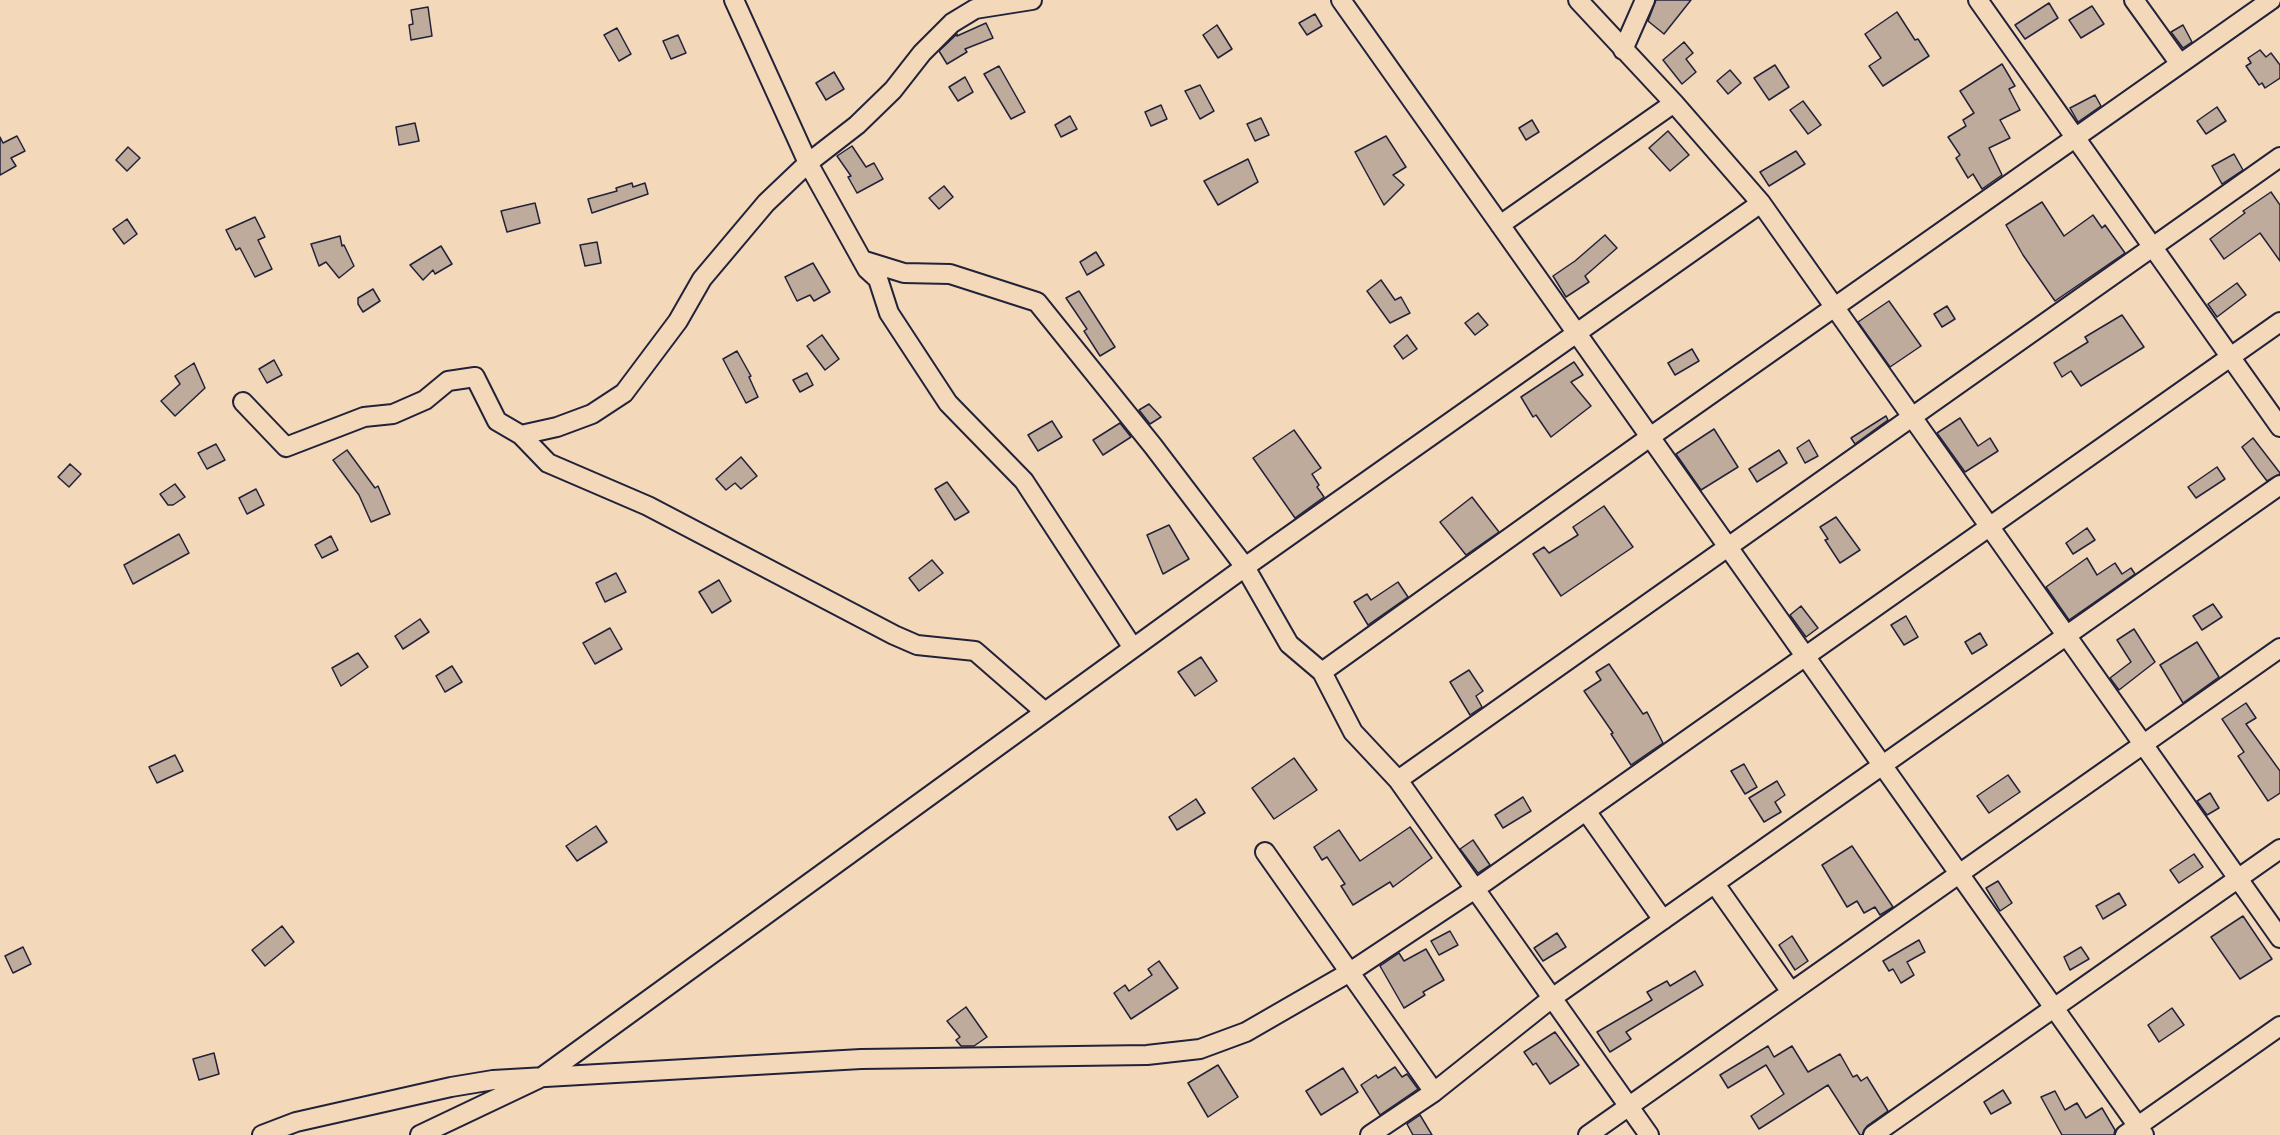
<!DOCTYPE html>
<html>
<head>
<meta charset="utf-8">
<style>
	body { margin:0 }
	canvas { display:block; background:#f3d9ba }
</style>
</head>
<body>
<canvas width="2280" height="1135"></canvas>
<script>
const g = document.querySelector('canvas').getContext('2d');
g.lineJoin = 'round';
function fill(path, color) {
  g.fillStyle = color;
  g.fill(path, 'evenodd');
}
function poly(rows) {
  const path = new Path2D();
  for (const r of rows) {
    path.moveTo(r[0], r[1]);
    for (let i = 2; i < r.length; i += 2) path.lineTo(r[i], r[i + 1]);
  }
  return path;
}
function strokePath(path, color, width, dash) {
  g.strokeStyle = color;
  g.lineWidth = width;
  g.lineCap = dash ? 'butt' : 'round';
  g.setLineDash(dash || []);
  g.stroke(path);
}
const building = poly([
	[1656,0,1691,0,1664,34,1648,21,1656,0],
	[2049,3,2058,18,2025,39,2015,25,2049,3],
	[2092,6,2104,24,2081,38,2069,20,2092,6],
	[428,7,432,36,411,40,409,25,413,24,411,10,428,7],
	[1897,12,1915,40,1918,39,1929,56,1883,86,1869,66,1881,58,1865,34,1897,12],
	[1315,14,1322,26,1307,35,1299,23,1315,14],
	[986,23,993,38,965,49,967,52,947,64,939,51,957,34,957,36,986,23],
	[1217,25,1232,49,1218,58,1203,35,1217,25],
	[2183,25,2192,42,2183,48,2171,32,2183,25],
	[617,28,631,54,619,61,604,35,617,28],
	[678,35,686,53,671,59,663,41,678,35],
	[1684,42,1693,53,1686,59,1696,72,1682,84,1663,60,1684,42],
	[2260,50,2266,57,2271,53,2280,65,2280,78,2265,88,2262,83,2259,85,2246,66,2251,63,2248,58,2260,50],
	[2002,64,2015,86,2009,89,2020,110,2000,120,2010,138,1989,148,2002,175,1982,189,1973,174,1968,178,1956,158,1960,155,1948,137,1966,126,1963,120,1974,113,1960,91,2002,64],
	[1775,65,1789,87,1769,100,1754,78,1775,65],
	[999,66,1025,112,1011,119,984,74,999,66],
	[1730,70,1741,83,1728,94,1717,81,1730,70],
	[834,72,844,89,826,100,816,83,834,72],
	[965,77,973,92,958,101,949,87,965,77],
	[1200,85,1214,111,1200,119,1185,91,1200,85],
	[2095,95,2101,106,2078,122,2070,108,2095,95],
	[1803,101,1821,125,1808,134,1790,110,1803,101],
	[1161,105,1167,119,1151,126,1145,112,1161,105],
	[2217,107,2226,121,2206,134,2197,121,2217,107],
	[1070,116,1077,129,1061,137,1055,125,1070,116],
	[1261,118,1269,135,1255,141,1247,124,1261,118],
	[1532,120,1539,132,1526,140,1519,128,1532,120],
	[415,123,419,141,399,145,396,127,415,123],
	[1668,131,1689,155,1670,171,1649,148,1668,131],
	[17,136,25,151,11,158,16,166,0,175,0,137,3,143,17,136],
	[1386,136,1406,167,1393,175,1404,185,1384,205,1355,152,1386,136],
	[852,146,866,167,874,163,883,179,857,193,848,177,851,176,837,156,852,146],
	[128,147,140,158,127,171,116,160,128,147],
	[1796,151,1805,164,1769,186,1760,172,1796,151],
	[2234,154,2243,170,2222,184,2212,166,2234,154],
	[1248,159,1258,182,1218,205,1204,181,1248,159],
	[632,183,633,187,645,183,648,194,592,213,588,199,617,191,616,188,632,183],
	[944,186,953,197,939,209,929,198,944,186],
	[2271,192,2280,205,2280,261,2260,233,2224,259,2210,239,2245,213,2243,211,2271,192],
	[2042,202,2064,236,2093,215,2102,228,2105,225,2125,253,2055,301,2023,255,2006,225,2042,202],
	[535,203,540,223,507,232,501,211,535,203],
	[255,217,265,237,258,240,272,269,255,277,240,248,236,250,226,230,255,217],
	[127,219,137,234,124,244,113,229,127,219],
	[1605,235,1617,248,1585,276,1589,282,1566,297,1553,276,1575,261,1605,235],
	[340,236,342,246,344,245,354,266,339,278,326,262,319,266,311,244,340,236],
	[597,242,601,263,585,266,580,245,597,242],
	[441,246,452,264,435,274,433,270,423,280,410,265,441,246],
	[1096,252,1104,265,1087,275,1080,262,1096,252],
	[813,263,830,292,814,301,810,295,797,301,785,277,813,263],
	[1381,280,1395,300,1401,297,1410,313,1390,323,1367,291,1381,280],
	[2237,283,2246,295,2217,317,2208,304,2237,283],
	[373,289,380,301,363,312,358,304,358,298,373,289],
	[1079,291,1115,347,1100,356,1084,331,1087,329,1066,298,1079,291],
	[1889,301,1921,346,1890,367,1858,322,1889,301],
	[1947,306,1955,319,1942,327,1934,314,1947,306],
	[1478,313,1488,325,1475,335,1465,323,1478,313],
	[2122,315,2144,347,2081,386,2071,371,2062,377,2054,363,2088,342,2085,337,2122,315],
	[822,335,839,359,825,370,807,346,822,335],
	[1407,335,1417,349,1403,359,1394,346,1407,335],
	[1692,349,1699,361,1675,375,1668,363,1692,349],
	[737,351,751,376,749,377,758,397,746,403,723,359,737,351],
	[274,360,282,375,267,383,259,369,274,360],
	[1574,362,1583,375,1571,382,1591,406,1551,437,1536,415,1533,417,1521,397,1574,362],
	[194,363,205,388,175,416,161,401,180,384,175,376,194,363],
	[807,373,813,385,800,392,793,380,807,373],
	[1149,404,1161,417,1150,424,1139,410,1149,404],
	[1886,416,1888,420,1855,444,1851,438,1886,416],
	[1960,418,1978,446,1990,438,1998,451,1965,472,1937,433,1960,418],
	[1052,421,1062,437,1038,451,1028,435,1052,421],
	[1120,423,1131,437,1103,455,1093,440,1120,423],
	[1714,429,1738,467,1701,490,1676,454,1714,429],
	[1294,430,1321,468,1312,474,1319,485,1317,487,1324,497,1295,518,1253,458,1294,430],
	[2253,438,2280,473,2280,474,2267,481,2257,468,2242,447,2253,438],
	[1809,440,1818,456,1805,463,1797,448,1809,440],
	[216,444,225,460,207,469,198,453,216,444],
	[347,450,375,488,378,486,390,514,371,522,359,495,333,460,347,450],
	[1779,450,1787,463,1757,482,1749,469,1779,450],
	[741,457,757,476,741,489,735,483,726,490,716,479,741,457],
	[70,464,81,474,69,487,58,477,70,464],
	[2217,467,2225,479,2196,498,2188,487,2217,467],
	[947,482,969,512,955,520,935,489,947,482],
	[175,484,185,497,173,505,168,505,160,494,175,484],
	[256,489,264,505,247,514,239,498,256,489],
	[1472,497,1499,532,1466,555,1440,522,1472,497],
	[1604,506,1633,547,1561,596,1533,554,1544,547,1549,553,1578,535,1573,527,1604,506],
	[1836,517,1860,550,1840,563,1825,540,1828,539,1820,527,1836,517],
	[1169,525,1189,559,1163,574,1147,535,1169,525],
	[2087,528,2095,540,2073,554,2066,543,2087,528],
	[179,534,189,553,133,584,124,565,179,534],
	[331,536,338,550,322,558,315,545,331,536],
	[2087,558,2097,575,2115,563,2122,574,2131,568,2135,574,2069,620,2046,587,2087,558],
	[932,560,943,573,919,591,909,578,932,560],
	[616,573,626,592,605,602,596,583,616,573],
	[719,580,731,601,712,613,699,592,719,580],
	[1398,582,1408,597,1368,625,1354,602,1367,594,1371,600,1398,582],
	[2213,604,2222,617,2202,630,2193,616,2213,604],
	[1801,606,1818,628,1806,637,1790,615,1801,606],
	[1906,616,1918,637,1904,645,1891,625,1906,616],
	[420,619,429,632,403,649,395,636,420,619],
	[610,628,622,649,595,664,583,643,610,628],
	[2134,629,2155,662,2119,690,2110,678,2131,662,2117,640,2134,629],
	[1980,633,1987,645,1972,654,1965,642,1980,633],
	[2197,642,2219,677,2183,703,2160,665,2197,642],
	[358,653,368,667,341,686,332,668,358,653],
	[1201,657,1217,681,1195,696,1178,672,1201,657],
	[1609,664,1643,714,1647,712,1663,743,1631,765,1611,734,1613,733,1584,691,1601,680,1596,672,1609,664],
	[452,666,462,682,445,692,436,676,452,666],
	[1469,670,1483,691,1476,696,1482,707,1470,715,1450,682,1469,670],
	[2246,703,2256,718,2246,724,2280,771,2280,793,2268,801,2238,756,2244,752,2222,719,2246,703],
	[175,755,183,771,157,783,149,767,175,755],
	[1294,758,1317,790,1274,819,1252,788,1294,758],
	[1744,764,1757,787,1745,794,1731,771,1744,764],
	[2008,775,2020,792,1989,813,1977,796,2008,775],
	[1777,781,1785,795,1775,802,1781,812,1764,822,1749,798,1777,781],
	[2210,793,2219,808,2207,815,2197,801,2210,793],
	[1523,797,1531,811,1503,828,1495,815,1523,797],
	[1196,799,1205,813,1177,830,1169,817,1196,799],
	[596,826,607,842,577,861,566,846,596,826],
	[1410,827,1432,858,1393,887,1390,882,1353,905,1341,886,1345,884,1327,857,1322,860,1314,847,1339,830,1360,861,1410,827],
	[1473,840,1490,865,1478,873,1460,849,1473,840],
	[1852,846,1893,907,1880,915,1875,907,1864,913,1857,901,1847,907,1822,865,1852,846],
	[2194,854,2203,867,2179,883,2170,870,2194,854],
	[1998,881,2012,903,2000,911,1986,888,1998,881],
	[2119,893,2126,905,2103,919,2096,906,2119,893],
	[2243,916,2272,959,2240,979,2211,937,2243,916],
	[282,926,294,942,265,966,252,950,282,926],
	[1450,931,1458,945,1439,955,1431,941,1450,931],
	[1557,933,1566,947,1543,961,1534,948,1557,933],
	[1792,936,1808,961,1795,970,1779,945,1792,936],
	[1919,940,1925,952,1907,962,1914,975,1901,983,1893,969,1889,971,1883,961,1919,940],
	[23,947,31,964,13,973,5,956,23,947],
	[2081,947,2089,959,2070,970,2064,957,2081,947],
	[1426,949,1444,980,1423,992,1425,995,1404,1008,1380,966,1399,953,1404,961,1426,949],
	[1159,961,1178,988,1131,1019,1114,993,1125,985,1129,991,1152,975,1148,969,1159,961],
	[1695,971,1703,985,1626,1032,1631,1039,1610,1052,1597,1032,1652,1000,1647,992,1667,981,1670,986,1695,971],
	[966,1007,987,1037,974,1046,961,1046,956,1040,960,1037,947,1021,966,1007],
	[2172,1008,2184,1025,2159,1042,2148,1025,2172,1008],
	[1555,1032,1579,1065,1550,1084,1536,1063,1533,1065,1524,1052,1555,1032],
	[1768,1046,1774,1057,1792,1046,1808,1072,1840,1054,1853,1077,1857,1075,1861,1081,1867,1077,1888,1111,1867,1126,1862,1135,1860,1135,1828,1085,1759,1129,1751,1116,1784,1094,1766,1065,1728,1088,1720,1075,1768,1046],
	[214,1053,219,1074,199,1080,193,1059,214,1053],
	[1218,1065,1238,1097,1208,1117,1188,1083,1218,1065],
	[1395,1067,1402,1077,1407,1074,1418,1089,1380,1115,1361,1085,1376,1075,1378,1078,1395,1067],
	[1343,1068,1358,1092,1321,1115,1306,1091,1343,1068],
	[2003,1090,2011,1103,1991,1114,1984,1102,2003,1090],
	[2055,1091,2065,1110,2077,1103,2086,1118,2102,1108,2115,1130,2114,1135,2062,1135,2041,1097,2055,1091],
	[1420,1115,1432,1135,1413,1135,1407,1124,1420,1115]
]);
const street = poly([
	[734,0,808,163,867,269,878,279,889,313,948,403,1024,481,1133,648],
	[1341,0,2144,1135],
	[1578,0,1674,103,1761,203,2280,938],
	[1978,0,2280,427],
	[2134,0,2180,64],
	[1623,50,1645,0],
	[1500,225,1674,103],
	[862,260,904,273,950,274,1037,302,1153,446,1245,567,1289,644,1322,672,1353,732,1398,780,1649,1135],
	[243,402,286,447,364,417,393,414,425,400,448,381,475,377,497,421,521,435,557,427,592,414,624,393,678,321,702,279,766,203,808,163,857,125,893,90,922,53,952,23,975,9,1032,0],
	[521,435,548,463,648,506,894,635,917,645,975,651,1045,712],
	[1322,672,1650,437,2271,0],
	[1398,780,2280,157],
	[1586,811,1663,920],
	[1265,852,1434,1092],
	[1715,884,1791,992],
	[262,1135,296,1122,451,1087,493,1080,861,1059,1147,1055,1200,1049,1246,1032,1350,972,1475,889,2280,322],
	[420,1135,542,1077,1245,567,1761,203],
	[1370,1135,1434,1092,1552,998,2280,485],
	[1588,1135,2280,648],
	[1873,1135,2280,849],
	[2125,1135,2280,1026]
]);
fill(building, '#bfab9b');
strokePath(building, '#22223b', 1.5);
strokePath(street, '#22223b', 22);
strokePath(street, '#f3d9ba', 18);
</script>
</body>
</html>
